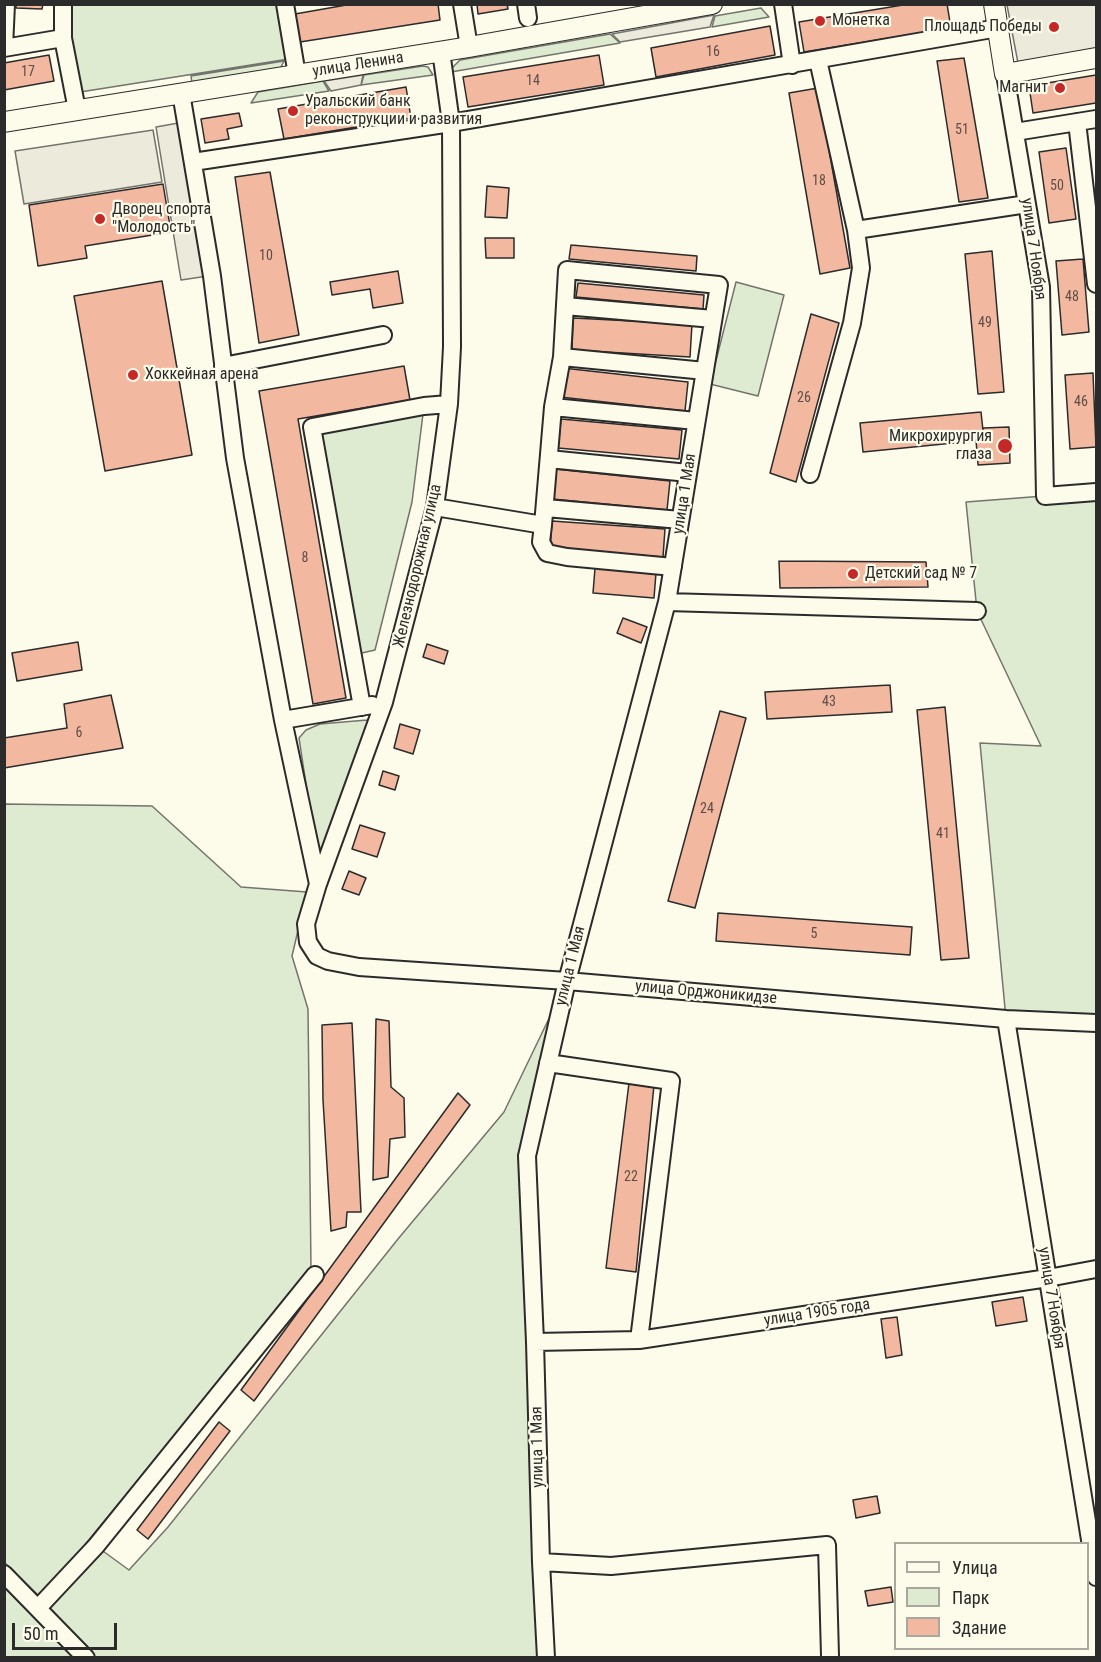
<!DOCTYPE html>
<html>
<head>
<meta charset="utf-8">
<style>
	body { margin:0 }
	#map { position:relative; width:1101px; height:1662px; overflow:hidden; background:#fdfbea; font-family:"Roboto Condensed",sans-serif }
	canvas { display:block }
	.frame { position:absolute; inset:0; border:6px solid #2b2b2b; pointer-events:none }
	.legend { position:absolute; left:894px; top:1542px; width:195px; height:108px; box-sizing:border-box; background:#fdfbea; border:2px solid #a9a89e; margin:0; padding:8px 10px; list-style:none; font-size:18px; color:#2b2b2b }
	.legend li { display:flex; align-items:center; gap:12px; height:30px }
	.legend b { width:30px; border:2px solid #a9a89e }
	.scale { position:absolute; left:12px; top:1623px; width:105px; height:27px; box-sizing:border-box; border:3px solid #2b2b2b; border-top:0; padding-left:8px; font-size:18px; line-height:21px; white-space:nowrap; color:#2b2b2b; -webkit-text-stroke:4px #fdfbea; paint-order:stroke }
</style>
</head>
<body>
<div id="map">
<canvas width="1101" height="1662"></canvas>
<div class="frame"></div>
<ul class="legend">
<li><b style="height:8px;background:#fdfbea"></b>Улица</li>
<li><b style="height:16px;background:#deebd1"></b>Парк</li>
<li><b style="height:16px;background:#f2b8a0"></b>Здание</li>
</ul>
<div class="scale">50 m</div>
</div>
<script>
const g = document.querySelector('canvas').getContext('2d');
g.lineJoin = 'round';
function fill(path, color) {
  g.fillStyle = color;
  g.fill(path, 'evenodd');
}
function poly(rows) {
  const path = new Path2D();
  for (const r of rows) {
    path.moveTo(r[0], r[1]);
    for (let i = 2; i < r.length; i += 2) path.lineTo(r[i], r[i + 1]);
  }
  return path;
}
function strokePath(path, color, width, dash) {
  g.strokeStyle = color;
  g.lineWidth = width;
  g.lineCap = dash ? 'butt' : 'round';
  g.setLineDash(dash || []);
  g.stroke(path);
}
function drawText(font, color, halo, rows, align = 'center') {
  g.font = font + ' "Roboto Condensed",sans-serif';
  g.lineWidth = 4.5;
  g.setLineDash([]);
  g.textBaseline = 'middle';
  g.strokeStyle = halo;
  g.fillStyle = color;
  for (const [text, x, y, turn = 0] of rows) {
    g.save();
    g.translate(x, y);
    g.rotate((+turn || 0) * Math.PI / 180);
    g.textAlign = isNaN(turn) ? turn : align;
    if (halo) g.strokeText(text, 0, 0);
    g.fillText(text, 0, 0);
    g.restore();
  }
}
const green = poly([
	[63,5,285,5,295,58,74,93,63,5],
	[761,8,769,17,712,27,715,16,761,8],
	[610,34,620,43,451,72,450,70,460,60,610,34],
	[284,61,280,69,192,83,191,76,284,61],
	[423,66,428,67,433,75,361,85,364,75,423,66],
	[323,81,329,91,251,103,258,92,323,81],
	[736,282,784,295,758,396,710,384,736,282],
	[424,406,412,502,375,650,353,655,312,427,424,406],
	[1096,492,1096,1023,1006,1019,980,743,1041,746,977,611,966,502,1096,492],
	[367,720,369,726,319,869,299,738,306,730,320,724,367,720],
	[4,804,152,806,241,887,307,892,292,956,308,1009,311,1270,41,1598,4,1562,4,804],
	[567,981,527,1156,546,1657,5,1657,4,1574,38,1608,96,1546,129,1570,168,1527,398,1239,504,1112,567,981]
]);
const parking = poly([
	[1007,5,1096,5,1096,49,1018,63,1007,5],
	[714,15,710,27,620,42,612,34,714,15],
	[363,75,361,85,331,91,324,81,363,75],
	[184,122,208,276,181,280,156,127,184,122],
	[153,130,162,182,24,204,15,151,153,130]
]);
const building = poly([
	[16,4,43,4,42,9,16,8,16,4],
	[352,4,438,4,440,20,300,42,295,14,352,4],
	[477,4,507,4,508,9,478,14,477,4],
	[909,4,947,4,951,28,804,52,799,22,909,4],
	[770,26,775,55,656,77,651,48,770,26],
	[49,55,54,81,4,90,4,63,49,55],
	[599,55,604,85,468,107,463,77,599,55],
	[964,58,988,198,959,202,937,61,964,58],
	[1096,75,1096,103,1033,113,1029,86,1096,75],
	[406,87,411,118,284,139,278,109,406,87],
	[818,88,850,268,820,274,789,93,818,88],
	[239,113,242,126,227,129,229,139,205,143,201,119,239,113],
	[1066,148,1076,219,1049,223,1039,152,1066,148],
	[270,172,299,335,259,343,235,177,270,172],
	[163,184,171,232,85,246,87,258,38,266,29,205,163,184],
	[487,186,509,188,507,218,485,217,487,186],
	[485,238,514,238,514,258,486,258,485,238],
	[571,245,697,256,696,271,569,259,571,245],
	[992,251,1004,392,978,394,965,254,992,251],
	[1083,259,1089,332,1062,335,1056,261,1083,259],
	[398,271,403,303,373,308,370,289,332,295,330,282,398,271],
	[162,281,192,455,105,471,74,296,162,281],
	[578,283,704,295,703,309,576,297,578,283],
	[811,314,839,323,796,482,770,473,811,314],
	[573,318,692,324,690,357,572,350,573,318],
	[404,366,410,400,298,419,346,698,313,704,259,391,404,366],
	[563,368,688,382,685,411,560,397,563,368],
	[1093,373,1096,447,1070,449,1065,375,1093,373],
	[981,412,984,440,863,452,860,423,981,412],
	[561,419,682,430,679,459,558,448,561,419],
	[1009,427,1010,463,978,465,976,440,984,440,983,428,1009,427],
	[555,469,670,481,667,510,552,499,555,469],
	[552,521,665,529,663,557,550,549,552,521],
	[779,561,926,562,928,587,780,588,779,561],
	[595,568,656,573,654,598,593,593,595,568],
	[623,618,647,627,641,643,617,633,623,618],
	[78,642,82,670,17,681,12,653,78,642],
	[427,644,448,651,444,664,423,657,427,644],
	[890,685,892,712,767,719,765,692,890,685],
	[111,695,123,748,4,768,4,738,67,728,64,704,111,695],
	[945,707,969,958,941,960,917,710,945,707],
	[720,711,746,718,695,908,668,901,720,711],
	[400,724,420,730,413,754,394,748,400,724],
	[383,771,399,776,395,790,379,785,383,771],
	[360,825,385,833,377,857,352,849,360,825],
	[349,871,366,878,359,895,342,889,349,871],
	[718,913,912,927,910,955,716,941,718,913],
	[376,1019,389,1021,391,1087,404,1098,405,1137,390,1139,388,1177,373,1180,376,1019],
	[352,1023,361,1212,347,1212,346,1227,331,1231,323,1100,322,1025,352,1023],
	[629,1083,654,1085,636,1272,606,1268,629,1083],
	[458,1093,470,1105,254,1401,241,1390,458,1093],
	[1023,1297,1027,1321,996,1326,992,1302,1023,1297],
	[897,1317,902,1355,886,1358,881,1319,897,1317],
	[219,1422,230,1431,148,1539,137,1530,219,1422],
	[877,1496,880,1513,856,1518,853,1500,877,1496],
	[891,1587,893,1602,868,1606,865,1591,891,1587]
]);
const minor = poly([
	[6,4,4,48,63,38],
	[63,4,63,38,77,110],
	[285,4,297,75],
	[462,4,469,47],
	[526,4,528,18],
	[783,4,792,65],
	[441,51,451,123,452,347,449,404,435,507,384,702,318,884,306,924,308,942,317,956,328,961,359,967,567,981,1006,1019,1096,1023],
	[818,60,856,230,1027,204],
	[1005,74,1041,287,1045,496,1096,492],
	[181,93,212,276,235,458,283,720,318,884],
	[1077,122,1096,284],
	[1015,132,1096,119],
	[193,162,451,123,998,28],
	[565,306,713,319],
	[562,357,705,371],
	[223,366,383,335],
	[553,407,696,421],
	[549,459,688,473],
	[810,474,852,323,861,268,856,230],
	[435,507,543,525,541,542,547,553,567,557,673,567],
	[546,508,680,520],
	[543,525,553,407,562,357,567,270,719,285,667,602,567,981,527,1156,535,1342,541,1562,546,1658],
	[667,602,977,611],
	[362,707,312,427,424,406,449,404],
	[283,720,372,705],
	[1006,1019,1096,1577],
	[548,1063,671,1081,639,1340],
	[535,1342,639,1340,1048,1278,1096,1269],
	[541,1562,611,1566,827,1545,830,1656],
	[4,1574,86,1658],
	[38,1608,96,1546,315,1275]
]);
const major = poly([
	[994,4,1005,74,1096,58],
	[4,122,469,47,712,4]
]);
const markers = [
	[820,21,6,"#c62828"],
	[1054,27,6,"#c62828"],
	[1060,88,6,"#c62828"],
	[293,111,6,"#c62828"],
	[100,219,6,"#c62828"],
	[133,375,6,"#c62828"],
	[1005,446,8,"#c62828"],
	[853,574,6,"#c62828"]
];
const numberNames = [
	["16",713,52],
	["17",28,72],
	["14",533,81],
	["51",962,130],
	["18",819,181],
	["50",1057,186],
	["10",266,256],
	["48",1072,297],
	["49",985,323],
	["26",804,398],
	["46",1081,402],
	["8",305,558],
	["43",829,702],
	["6",79,733],
	["24",707,809],
	["41",943,834],
	["5",814,934],
	["22",631,1177]
];
const poiNames = [
	["Монетка",832,21],
	["Площадь Победы",1042,27,"right"],
	["Магнит",1048,88,"right"],
	["Уральский банк",305,102],
	["реконструкции и развития",305,120],
	["Дворец спорта",112,210],
	["\"Молодость\"",112,228],
	["Хоккейная арена",145,375],
	["Микрохирургия",992,437,"right"],
	["глаза",992,455,"right"],
	["Детский сад № 7",865,574]
];
const streetNames = [
	["улица Ленина",358,65,-9],
	["улица 7 Ноября",1033,249,82],
	["улица 1 Мая",685,494,-81],
	["Железнодорожная улица",418,566,-77],
	["улица 1 Мая",571,966,-76],
	["улица Орджоникидзе",706,993,5],
	["улица 7 Ноября",1051,1298,81],
	["улица 1905 года",817,1313,-9],
	["улица 1 Мая",538,1447,-91]
];
fill(green, '#deebd1');
strokePath(green, '#74746e', 1.5);
fill(parking, '#eceadb');
strokePath(parking, '#74746e', 1.5);
fill(building, '#f2b8a0');
strokePath(building, '#2b2b2b', 1.5);
strokePath(minor, '#2b2b2b', 20);
strokePath(major, '#2b2b2b', 22);
strokePath(minor, '#fdfbea', 16);
strokePath(major, '#fdfbea', 20);
for (const [x, y, r, color] of markers) {
  const dot = new Path2D();
  dot.arc(x, y, r, 0, 2 * Math.PI);
  g.fillStyle = color;
  g.fill(dot);
  strokePath(dot, '#fdfbea', 2);
}
drawText('14px', '#5d4e48', null, numberNames);
drawText('16px', '#2b2b2b', '#fdfbea', poiNames, 'left');
drawText('16px', '#2b2b2b', '#fdfbea', streetNames);
</script>
</body>
</html>
